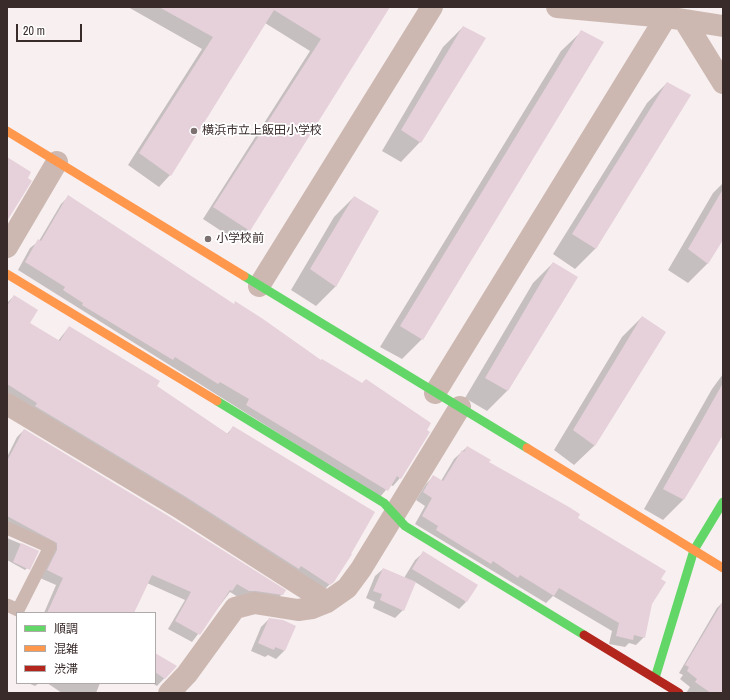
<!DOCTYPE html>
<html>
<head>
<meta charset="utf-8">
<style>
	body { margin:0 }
	#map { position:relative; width:730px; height:700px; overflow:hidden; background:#f8eff0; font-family:"Archivo Narrow","Noto Sans JP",sans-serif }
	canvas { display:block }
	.frame { position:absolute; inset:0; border:8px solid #3a2b2b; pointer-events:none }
	.legend { position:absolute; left:16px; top:612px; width:140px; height:72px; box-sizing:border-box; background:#fff; border:1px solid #b0aaaa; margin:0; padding:5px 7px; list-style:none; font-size:12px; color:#3a2b2b }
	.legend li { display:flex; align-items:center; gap:8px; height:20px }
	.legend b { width:20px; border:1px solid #b0aaaa }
	.scale { position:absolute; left:16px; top:24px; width:66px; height:18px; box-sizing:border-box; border:2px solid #3a2b2b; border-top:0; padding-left:5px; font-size:12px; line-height:14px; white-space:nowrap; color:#3a2b2b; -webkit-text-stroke:3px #fff; paint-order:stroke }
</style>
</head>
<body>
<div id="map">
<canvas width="730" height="700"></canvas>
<div class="frame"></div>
<ul class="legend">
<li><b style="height:5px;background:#63d668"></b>順調</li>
<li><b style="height:5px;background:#ff974d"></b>混雑</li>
<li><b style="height:5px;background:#b3261e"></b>渋滞</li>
</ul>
<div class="scale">20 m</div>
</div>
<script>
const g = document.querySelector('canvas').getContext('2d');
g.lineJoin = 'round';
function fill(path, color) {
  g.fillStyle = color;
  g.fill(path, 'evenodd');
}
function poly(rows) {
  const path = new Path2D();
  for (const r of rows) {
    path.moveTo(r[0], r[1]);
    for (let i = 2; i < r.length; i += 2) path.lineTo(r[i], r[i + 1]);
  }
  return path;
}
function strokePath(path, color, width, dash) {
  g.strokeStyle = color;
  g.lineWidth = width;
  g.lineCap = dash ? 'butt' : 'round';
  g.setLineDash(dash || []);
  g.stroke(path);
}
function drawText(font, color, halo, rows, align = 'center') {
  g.font = font + ' "Archivo Narrow","Noto Sans JP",sans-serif';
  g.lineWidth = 3.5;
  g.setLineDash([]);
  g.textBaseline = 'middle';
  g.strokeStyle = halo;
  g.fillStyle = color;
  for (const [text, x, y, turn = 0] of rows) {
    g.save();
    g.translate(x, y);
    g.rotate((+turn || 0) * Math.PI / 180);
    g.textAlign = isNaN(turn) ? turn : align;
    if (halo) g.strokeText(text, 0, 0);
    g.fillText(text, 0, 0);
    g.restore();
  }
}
const shadow = poly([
	[128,7,376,7,249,230,238,242,203,219,310,51,265,23,170,175,159,187,128,165,202,49],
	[463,27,420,142,401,162,382,151,443,47],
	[581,32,422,339,402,359,380,347,561,51],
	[667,83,690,95,595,249,575,269,553,254,647,103],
	[723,183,723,238,708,263,688,283,668,270,713,193],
	[68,197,400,478,393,486,390,485,380,497,18,270,30,248,39,241,61,204],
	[354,197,336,286,316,306,291,290,334,217],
	[553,263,576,278,507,391,487,411,465,398,533,283],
	[14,296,29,323,58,341,69,327,227,434,233,427,333,581,325,589,7,396,7,303],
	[642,317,664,332,594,446,574,465,554,450,622,337],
	[723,374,723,434,683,500,663,520,644,509,712,389],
	[24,430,282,594,274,602,241,599,230,592,192,642,168,629,185,600,147,583,133,613,44,613,56,585,40,578,51,554,7,530,7,457,17,437],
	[467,447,488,463,576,518,660,579,651,604,644,637,636,645,629,643,625,647,609,644,612,631,553,596,546,603,415,524,425,506,416,500,426,484,433,477,441,481,454,459],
	[7,538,38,551,32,563,25,570,7,560],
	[423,553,466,602,459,609,415,582,403,610,395,618,373,608,375,602,366,598,375,576,383,569,404,578,415,560],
	[723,602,723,693,686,693,690,687,680,679,683,675,679,673,717,608],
	[269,619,294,626,284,651,276,659,268,655,265,657,251,651,261,627],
	[155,654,176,666,157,686,152,683,155,683],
	[28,683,39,683,35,686],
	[47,683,100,683,96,693,62,693]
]);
const building = poly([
	[159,7,390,7,250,231,213,207,321,39,274,10,171,176,139,153,213,37],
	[463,26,486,38,421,143,401,130],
	[581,30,604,42,423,340,400,326],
	[667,82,691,95,596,249,572,234],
	[7,157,31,172,28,178,32,181,7,221],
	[723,189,723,240,708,264,688,249],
	[68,195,234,304,235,301,263,319,321,360,322,359,362,383,366,379,431,423,427,430,430,432,401,479,397,476,388,491,246,405,249,399,220,382,218,384,175,357,173,360,82,305,83,303,63,290,65,287,25,262,38,239,41,241],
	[354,196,379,211,336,287,310,269],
	[553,262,578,277,508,391,485,378],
	[14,295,38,310,30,323,60,341,69,326,160,381,157,386,228,434,233,426,375,512,351,554,352,554,334,582,330,585,301,566,299,569,183,495,35,406,37,403,7,384,7,306],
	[642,316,666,332,595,446,573,430],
	[723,383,723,435,684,500,663,489],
	[24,429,170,517,286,590,283,595,256,591,249,591,237,584,232,591,230,590,200,635,175,621,191,592,152,575,134,613,47,613,63,578,47,570,57,550,57,543,7,516,7,461],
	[467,446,491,460,489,462,569,507,580,514,578,518,666,571,661,579,666,582,652,604,645,638,634,635,633,640,616,636,619,623,559,588,554,596,520,575,518,578,493,561,491,564,436,530,438,526,422,516,432,498,423,492,433,475,443,481,462,450,464,452],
	[21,543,39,551,30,570,13,562],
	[423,551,478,585,467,602,412,569],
	[383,568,416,582,404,611,380,600,382,594,373,591],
	[723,601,723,693,711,693,695,682,697,679,687,671,689,667,685,665],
	[269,618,283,620,296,626,285,651,275,647,274,650,258,643],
	[155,653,177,666,165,679,155,672]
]);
const lane = poly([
	[7,528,50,547,18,610,7,605]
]);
const street = poly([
	[557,7,666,17,723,26],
	[684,20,723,83],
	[7,247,57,162],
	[259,286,432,7],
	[435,393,666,17],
	[7,404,177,506,327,602],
	[169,693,187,674,235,608,254,603,298,610,312,608,327,602,347,588,361,569,460,407]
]);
const fast = poly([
	[244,276,527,448],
	[217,401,384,503,405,526,584,635],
	[655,678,694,550,723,502]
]);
const slow = poly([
	[7,131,244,276],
	[7,274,217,401],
	[527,448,723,568]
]);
const jam = poly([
	[584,635,679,693]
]);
const markers = [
	[194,131,4,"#7c7070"],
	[208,239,4,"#7c7070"]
];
const poiNames = [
	["横浜市立上飯田小学校",202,131],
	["小学校前",216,239]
];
fill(shadow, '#0003');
fill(building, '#e6d0da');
strokePath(lane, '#ccb8b1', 13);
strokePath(street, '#ccb8b1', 22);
strokePath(fast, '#63d668', 9);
strokePath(slow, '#ff974d', 9);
strokePath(jam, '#b3261e', 9);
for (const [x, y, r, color] of markers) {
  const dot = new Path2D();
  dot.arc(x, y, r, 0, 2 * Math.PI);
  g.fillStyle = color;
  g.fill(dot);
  strokePath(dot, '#fff', 1.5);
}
drawText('12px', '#3a2b2b', '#fff', poiNames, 'left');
</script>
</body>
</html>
